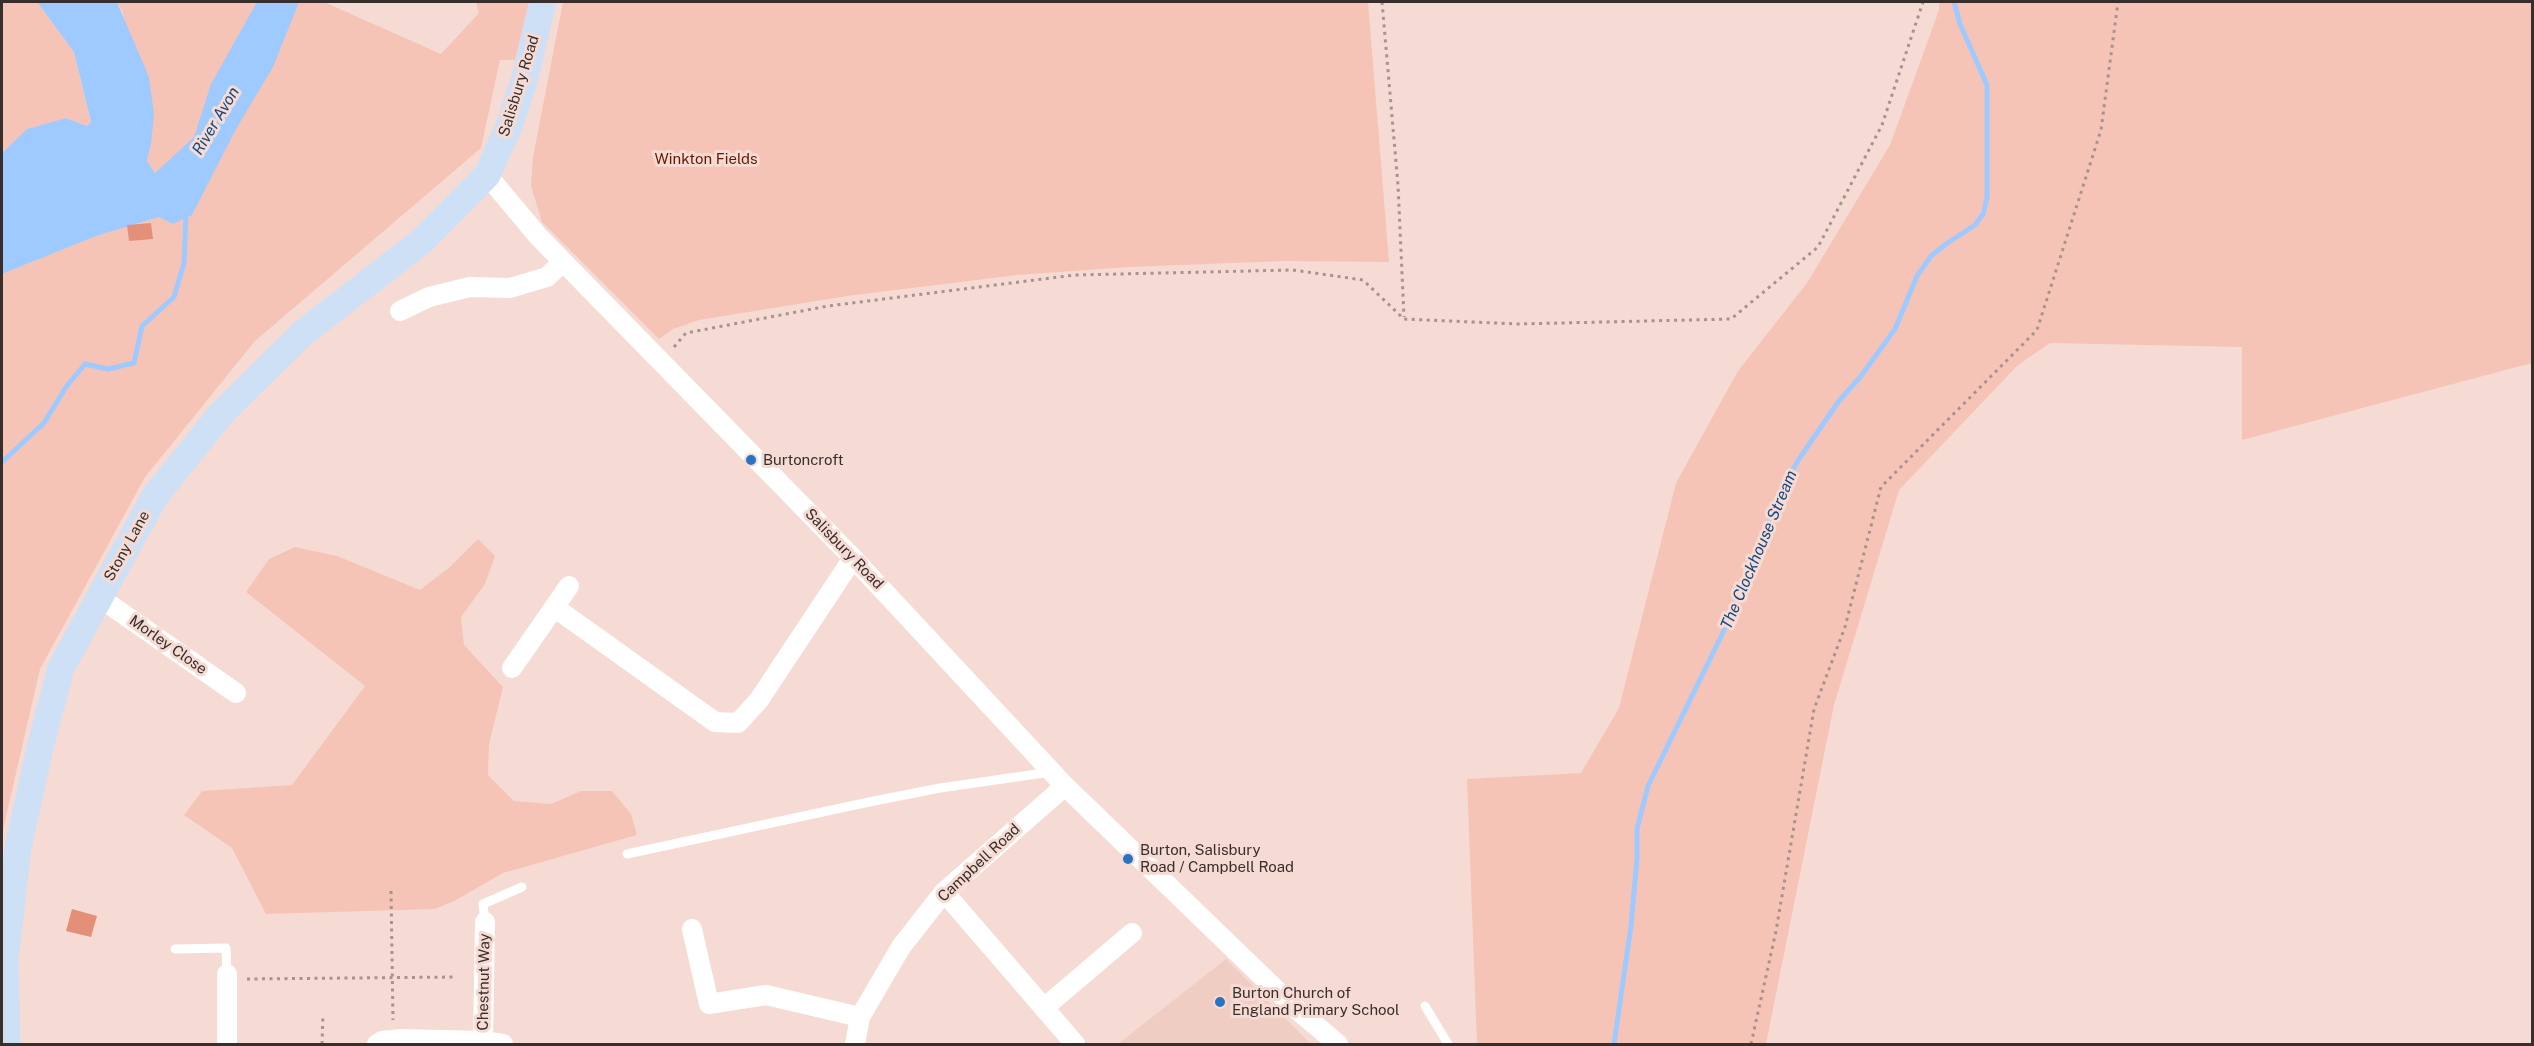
<!DOCTYPE html>
<html>
<head>
<meta charset="utf-8">
<style>
	body { margin:0 }
	#map { position:relative; width:2534px; height:1046px; overflow:hidden; background:#f5dbd3; font-family:"Public Sans",sans-serif }
	canvas { display:block }
	.frame { position:absolute; inset:0; border:3px solid #382e2b; pointer-events:none }
</style>
</head>
<body>
<div id="map">
<canvas width="2534" height="1046"></canvas>
<div class="frame"></div>
</div>
<script>
const g = document.querySelector('canvas').getContext('2d');
g.lineJoin = 'round';
function fill(path, color) {
  g.fillStyle = color;
  g.fill(path, 'evenodd');
}
function poly(rows) {
  const path = new Path2D();
  for (const r of rows) {
    path.moveTo(r[0], r[1]);
    for (let i = 2; i < r.length; i += 2) path.lineTo(r[i], r[i + 1]);
  }
  return path;
}
function strokePath(path, color, width, dash) {
  g.strokeStyle = color;
  g.lineWidth = width;
  g.lineCap = dash ? 'butt' : 'round';
  g.setLineDash(dash || []);
  g.stroke(path);
}
function drawText(font, color, halo, rows, align = 'center') {
  g.font = font + ' "Public Sans",sans-serif';
  g.lineWidth = 6;
  g.setLineDash([]);
  g.textBaseline = 'middle';
  g.strokeStyle = halo;
  g.fillStyle = color;
  for (const [text, x, y, turn = 0] of rows) {
    g.save();
    g.translate(x, y);
    g.rotate((+turn || 0) * Math.PI / 180);
    g.textAlign = isNaN(turn) ? turn : align;
    if (halo) g.strokeText(text, 0, 0);
    g.fillText(text, 0, 0);
    g.restore();
  }
}
const built = poly([
	[1226,959,1311,1044,1118,1044]
]);
const green = poly([
	[2,2,37,2,74,52,91,123,87,126,66,118,28,129,2,153],
	[117,2,324,2,441,54,479,13,476,2,529,2,515,60,500,60,481,148,255,341,145,477,40,669,2,834,2,274,95,236,159,217,155,173,147,161,151,144,123,13],
	[563,2,1368,2,1389,262,1284,261,1129,267,1017,275,847,296,699,320,673,329,659,339,542,222,531,186,533,157],
	[1939,2,2532,2,2532,363,2242,440,2242,347,2050,343,2018,365,1899,490,1834,705,1766,1044,1477,1044,1467,779,1581,773,1619,708,1676,483,1738,371,1807,283,1890,145,1939,10],
	[478,539,495,556,485,584,461,617,464,645,503,687,489,744,488,775,514,801,551,804,581,791,612,791,631,814,637,835,503,873,454,901,435,909,266,914,232,848,184,815,202,791,292,785,365,686,246,592,269,559,295,547,337,556,420,590,451,566]
]);
const water = poly([
	[37,2,117,2,149,77,154,114,151,144,147,161,155,173,194,137,211,84,257,2,299,2,273,67,236,129,192,215,173,224,159,217,96,236,2,274,2,153,27,129,66,118,87,126,91,122,74,52]
]);
const stream = poly([
	[2,462,44,423,66,387,85,364,108,369,134,363,142,326,174,297,184,263,186,214],
	[1614,1044,1631,926,1637,858,1637,829,1648,786,1733,612,1784,484,1801,456,1839,401,1861,376,1895,329,1917,276,1931,256,1946,244,1975,225,1983,214,1987,198,1987,85,1960,24,1954,2]
]);
const building = poly([
	[151,223,153,239,129,241,127,225],
	[72,909,97,916,91,937,66,931]
]);
const path = poly([
	[1382,2,1398,185,1404,317],
	[674,347,686,333,828,306,1075,275,1293,270,1363,280,1404,319,1518,324,1731,319,1818,247,1882,125,1923,2],
	[391,891,393,1020],
	[247,979,457,977],
	[322,1044,323,1014],
	[1751,1044,1776,931,1814,709,1845,627,1881,487,2037,330,2101,130,2118,2]
]);
const lane = poly([
	[627,854,869,802,940,788,1051,772],
	[485,922,483,904,522,887],
	[175,949,226,948,227,974],
	[1425,1006,1448,1044]
]);
const street = poly([
	[487,175,538,236,853,558,1065,786,1296,1009,1338,1044],
	[400,311,429,297,470,287,510,288,547,277,563,262],
	[99,597,236,693],
	[554,607,715,722,738,723,759,700,853,558],
	[512,668,569,586],
	[944,892,1075,1044],
	[692,929,709,1004,766,995,860,1017],
	[227,974,227,1044],
	[1045,1007,1132,933],
	[483,1041,485,922],
	[377,1044,382,1041,401,1039,483,1041,503,1044],
	[855,1044,860,1017,901,947,944,892,1065,786]
]);
const secondary = poly([
	[7,1044,5,959,18,848,40,748,61,668,155,496,221,414,303,333,422,241,487,175,509,126,524,81,543,2]
]);
const markers = [
	[751,460,6,"#2973c3"],
	[1128,859,6,"#2973c3"],
	[1220,1002,6,"#2973c3"]
];
const streetNames = [
	["Salisbury Road",519,86,-73],
	["Stony Lane",127,546,-61],
	["Salisbury Road",844,549,46],
	["Morley Close",168,645,35],
	["Campbell Road",979,863,-43],
	["Chestnut Way",484,982,-89]
];
const parkNames = [
	["Winkton Fields",706,159]
];
const poiNames = [
	["Burtoncroft",763,460],
	["Burton, Salisbury",1140,850],
	["Road / Campbell Road",1140,867],
	["Burton Church of",1232,993],
	["England Primary School",1232,1010]
];
const waterNames = [
	["River Avon",216,121,-59],
	["The Clockhouse Stream",1759,550,-67]
];
fill(built, '#efcdc3');
fill(green, '#f6c4b6');
fill(water, '#9fcaff');
strokePath(stream, '#9fcaff', 5);
fill(building, '#e49078');
strokePath(path, '#a7938d', 3, [3, 4.5]);
strokePath(lane, '#fff', 9);
strokePath(street, '#fff', 20);
strokePath(secondary, '#cde0f6', 27);
for (const [x, y, r, color] of markers) {
  const dot = new Path2D();
  dot.arc(x, y, r, 0, 2 * Math.PI);
  g.fillStyle = color;
  g.fill(dot);
  strokePath(dot, '#f5dbd3', 2);
}
drawText('15px', '#382e2b', '#f5dbd3', streetNames);
drawText('15px', '#641a02', '#f5dbd3', parkNames);
drawText('15px', '#382e2b', '#f5dbd3', poiNames, 'left');
drawText('italic 16px', '#134982', '#f5dbd3', waterNames);
</script>
</body>
</html>
